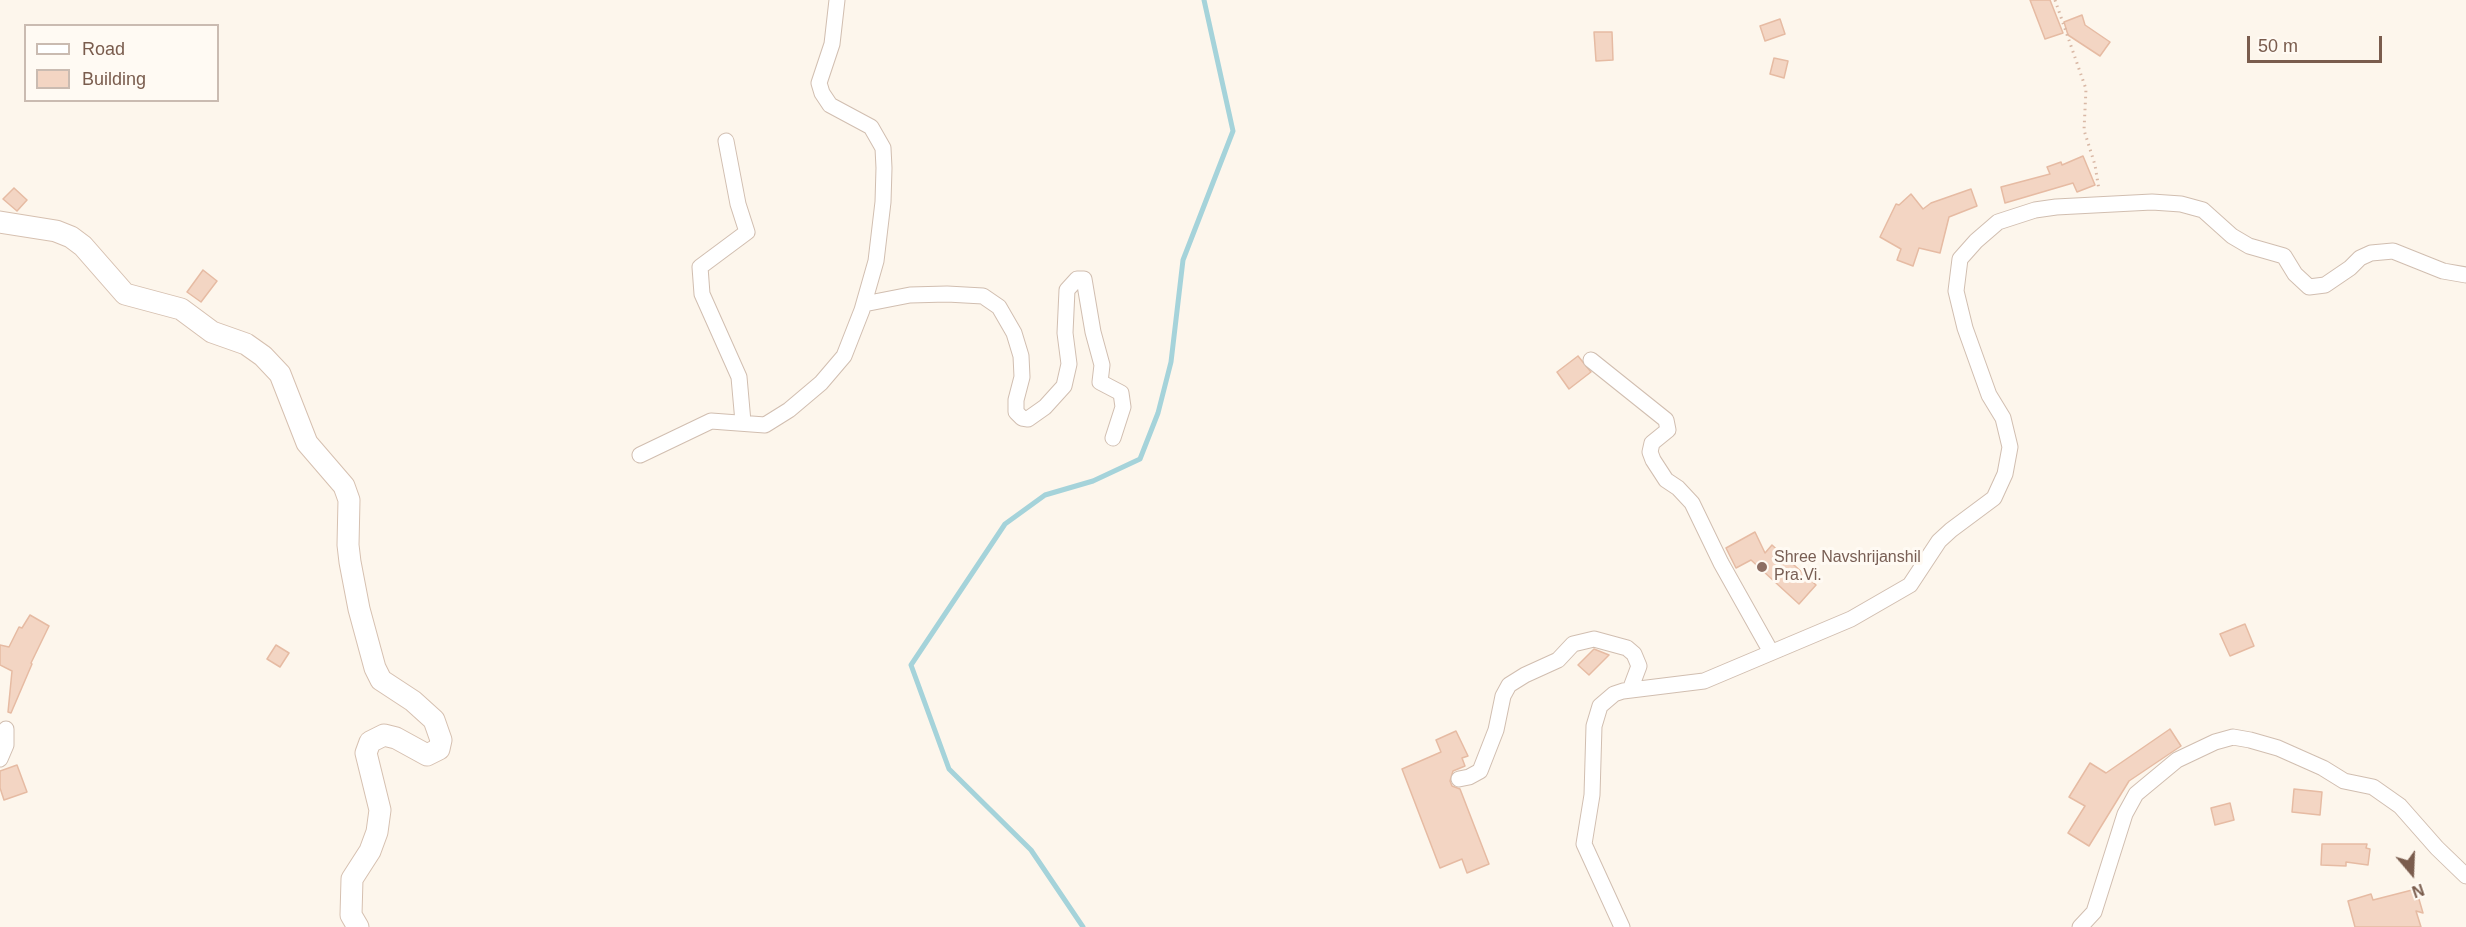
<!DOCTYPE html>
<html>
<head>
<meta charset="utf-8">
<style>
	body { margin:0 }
	#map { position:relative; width:2466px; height:927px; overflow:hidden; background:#fdf6ec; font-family:Helvetica,sans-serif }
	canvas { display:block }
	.legend { position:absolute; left:24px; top:24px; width:195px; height:78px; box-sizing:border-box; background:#fffaf3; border:2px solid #cabbb1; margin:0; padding:8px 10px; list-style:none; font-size:18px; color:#7a5c4d }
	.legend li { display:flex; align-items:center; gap:12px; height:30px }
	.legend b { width:30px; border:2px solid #cabbb1 }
	.north { position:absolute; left:2382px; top:843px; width:60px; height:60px; -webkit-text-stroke:4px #fffaf3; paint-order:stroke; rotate:161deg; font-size:16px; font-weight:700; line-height:24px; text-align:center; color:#7a5c4d }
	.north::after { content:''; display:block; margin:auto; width:21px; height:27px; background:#7a5c4d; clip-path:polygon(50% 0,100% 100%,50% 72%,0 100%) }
	.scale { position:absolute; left:2247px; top:36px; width:135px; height:27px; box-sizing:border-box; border:3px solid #7a5c4d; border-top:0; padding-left:8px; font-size:18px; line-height:21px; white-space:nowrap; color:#7a5c4d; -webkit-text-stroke:4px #fffaf3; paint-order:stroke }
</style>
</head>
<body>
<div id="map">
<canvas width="2466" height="927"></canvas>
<ul class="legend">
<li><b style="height:8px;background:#fff"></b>Road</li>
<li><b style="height:16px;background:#f3d5c3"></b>Building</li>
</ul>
<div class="north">N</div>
<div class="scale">50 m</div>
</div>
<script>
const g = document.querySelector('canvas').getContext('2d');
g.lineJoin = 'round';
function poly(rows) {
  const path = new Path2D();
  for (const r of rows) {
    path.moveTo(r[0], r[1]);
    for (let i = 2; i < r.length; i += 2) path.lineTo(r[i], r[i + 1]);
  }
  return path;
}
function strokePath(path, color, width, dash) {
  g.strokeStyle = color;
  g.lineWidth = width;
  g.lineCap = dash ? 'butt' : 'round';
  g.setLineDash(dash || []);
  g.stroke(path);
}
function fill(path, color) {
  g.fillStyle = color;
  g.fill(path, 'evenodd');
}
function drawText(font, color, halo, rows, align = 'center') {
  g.font = font + ' Helvetica,sans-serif';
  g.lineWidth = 6;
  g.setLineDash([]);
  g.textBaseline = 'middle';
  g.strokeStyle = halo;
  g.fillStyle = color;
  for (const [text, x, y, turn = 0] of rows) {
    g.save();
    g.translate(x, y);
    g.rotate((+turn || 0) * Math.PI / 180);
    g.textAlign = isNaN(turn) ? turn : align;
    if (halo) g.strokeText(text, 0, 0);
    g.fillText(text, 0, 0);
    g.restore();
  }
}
const stream = poly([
	[1083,927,1031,850,949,769,911,665,1005,524,1045,495,1093,481,1140,459,1158,413,1171,362,1183,260,1233,131,1204,0]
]);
const building = poly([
	[2030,0,2050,0,2063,33,2045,39,2030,0],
	[2082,15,2085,25,2110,42,2100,56,2068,35,2064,22,2082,15],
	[1780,19,1785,34,1765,41,1760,26,1780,19],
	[1594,32,1612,32,1613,60,1596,61,1594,32],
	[1774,58,1788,61,1784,78,1770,74,1774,58],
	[2083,156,2095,185,2077,192,2073,183,2005,203,2001,187,2050,174,2047,167,2061,162,2062,165,2083,156],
	[14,188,27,200,17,211,3,199,14,188],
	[1971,189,1977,206,1949,217,1940,253,1919,248,1913,266,1897,260,1901,249,1880,237,1896,204,1899,205,1911,194,1923,209,1931,203,1971,189],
	[203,270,217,281,201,302,187,292,203,270],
	[1578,356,1591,372,1569,389,1557,372,1578,356],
	[1755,532,1765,553,1772,545,1816,585,1799,604,1751,560,1736,568,1726,548,1755,532],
	[30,615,49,626,31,663,32,664,11,713,8,712,12,671,0,665,0,645,9,647,19,627,22,628,30,615],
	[2245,624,2254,646,2230,656,2220,634,2245,624],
	[276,645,289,653,280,667,267,659,276,645],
	[1594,649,1609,655,1589,675,1578,665,1594,649],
	[2170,729,2181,746,2129,781,2089,846,2068,833,2085,806,2069,797,2090,763,2106,773,2170,729],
	[1456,731,1468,756,1462,758,1465,766,1453,771,1450,781,1452,786,1460,789,1489,864,1467,873,1462,859,1440,868,1402,769,1441,752,1436,740,1456,731],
	[17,765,27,792,4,800,0,788,0,771,17,765],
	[2294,789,2322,792,2320,815,2292,812,2294,789],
	[2230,803,2234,820,2215,825,2211,808,2230,803],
	[2322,844,2367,844,2366,848,2370,849,2368,865,2346,862,2346,866,2321,865,2322,844],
	[2416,889,2423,913,2416,911,2421,927,2355,927,2348,901,2371,894,2373,900,2416,889]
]);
const path = poly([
	[2055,0,2086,89,2084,130,2095,165,2099,190]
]);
const street = poly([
	[726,141,738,204,747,232,700,267,702,294,739,377,743,422],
	[864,304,910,295,947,294,983,296,999,307,1014,333,1021,356,1022,377,1016,400,1016,412,1022,418,1028,419,1045,407,1064,386,1069,364,1065,333,1067,290,1077,279,1084,279,1093,332,1102,365,1100,382,1121,393,1123,407,1113,438],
	[1591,360,1666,420,1668,430,1652,443,1650,452,1653,460,1666,480,1678,488,1692,503,1721,563,1771,652],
	[640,455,711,421,765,425,789,410,821,383,844,356,862,310,876,261,883,202,884,168,883,148,871,127,830,105,822,93,819,83,832,44,837,0],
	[0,759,6,745,6,729],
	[1459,779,1469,777,1480,771,1496,730,1503,696,1509,685,1525,675,1558,660,1573,644,1594,639,1627,648,1634,654,1639,666,1630,690],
	[1622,927,1584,844,1592,795,1594,726,1600,706,1614,694,1623,691,1704,681,1851,619,1910,585,1939,541,1951,530,1994,498,2005,474,2010,447,2003,418,1989,395,1965,328,1956,291,1960,259,1976,241,1998,222,2035,210,2056,207,2152,202,2181,204,2203,210,2232,236,2249,246,2284,256,2295,274,2309,287,2325,285,2350,268,2360,258,2371,253,2393,251,2443,271,2466,275],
	[2080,927,2094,912,2125,814,2136,794,2177,760,2215,742,2233,737,2250,740,2278,748,2323,768,2344,781,2373,787,2400,806,2437,848,2466,876]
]);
const secondary = poly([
	[0,222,56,231,71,237,83,246,125,294,181,309,212,332,246,344,263,356,280,374,307,443,344,486,349,500,348,545,350,562,359,609,375,668,381,680,413,701,434,720,441,740,439,749,427,755,396,738,384,735,370,742,366,753,380,810,377,832,370,851,352,879,351,915,358,927]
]);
const markers = [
	[1762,567,6,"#8d6e63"]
];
const educationNames = [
	["Shree Navshrijanshil",1774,558],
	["Pra.Vi.",1774,576]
];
strokePath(stream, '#a5d3da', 5);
fill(building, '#f3d5c3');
strokePath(building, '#e6bba3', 1.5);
strokePath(street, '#d1beb0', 17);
strokePath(secondary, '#d6c0b0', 23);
strokePath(path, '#d9b8a5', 3, [1.5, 4.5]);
strokePath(street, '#fff', 15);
strokePath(secondary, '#fff', 21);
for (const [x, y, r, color] of markers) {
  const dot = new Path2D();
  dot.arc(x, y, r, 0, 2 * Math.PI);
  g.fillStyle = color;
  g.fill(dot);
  strokePath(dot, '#fffaf3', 2);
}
drawText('16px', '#785e54', '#fffaf3', educationNames, 'left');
</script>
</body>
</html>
